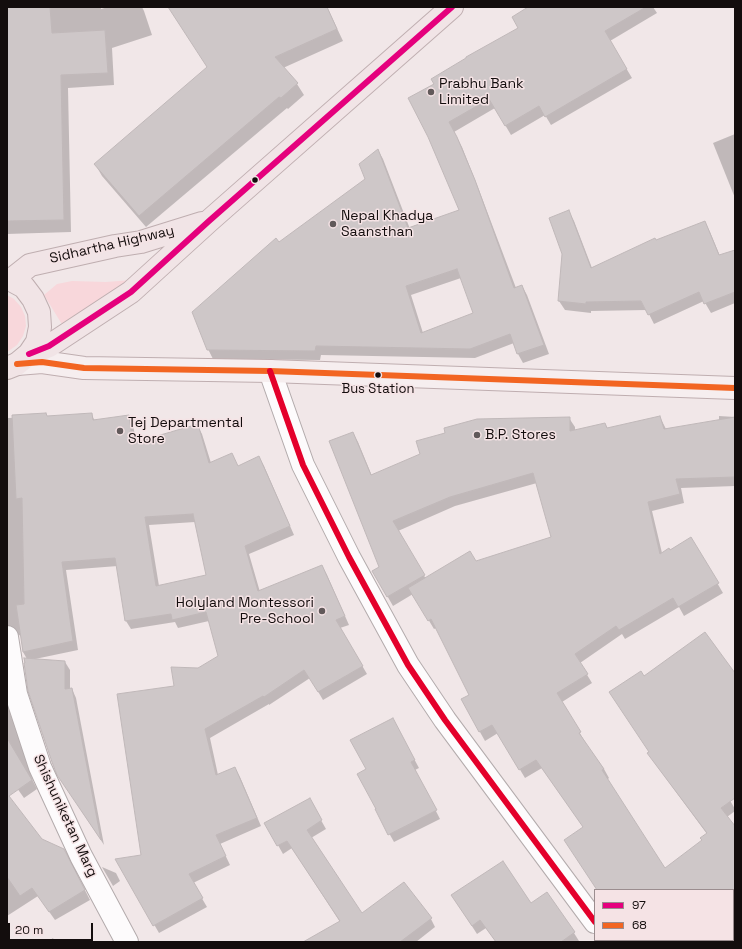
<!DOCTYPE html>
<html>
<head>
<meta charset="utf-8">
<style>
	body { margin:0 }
	#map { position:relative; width:742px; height:949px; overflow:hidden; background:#f1e7e8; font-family:"Space Grotesk",sans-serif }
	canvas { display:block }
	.frame { position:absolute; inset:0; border:8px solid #130d0d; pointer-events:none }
	.legend { position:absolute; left:594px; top:889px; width:140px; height:52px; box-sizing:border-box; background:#f5e3e5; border:1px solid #9b8d8f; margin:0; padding:5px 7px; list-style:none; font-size:12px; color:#130d0d }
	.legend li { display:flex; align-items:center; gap:8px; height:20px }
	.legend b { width:20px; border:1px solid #9b8d8f }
	.scale { position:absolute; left:8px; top:923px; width:85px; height:18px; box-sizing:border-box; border:2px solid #130d0d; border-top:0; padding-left:5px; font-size:12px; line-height:14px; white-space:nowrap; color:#130d0d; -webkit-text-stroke:3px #f5e3e5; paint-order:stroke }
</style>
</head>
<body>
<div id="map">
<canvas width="742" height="949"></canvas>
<div class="frame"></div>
<ul class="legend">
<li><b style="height:5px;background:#e5007d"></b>97</li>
<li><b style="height:5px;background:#f26522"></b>68</li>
</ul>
<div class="scale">20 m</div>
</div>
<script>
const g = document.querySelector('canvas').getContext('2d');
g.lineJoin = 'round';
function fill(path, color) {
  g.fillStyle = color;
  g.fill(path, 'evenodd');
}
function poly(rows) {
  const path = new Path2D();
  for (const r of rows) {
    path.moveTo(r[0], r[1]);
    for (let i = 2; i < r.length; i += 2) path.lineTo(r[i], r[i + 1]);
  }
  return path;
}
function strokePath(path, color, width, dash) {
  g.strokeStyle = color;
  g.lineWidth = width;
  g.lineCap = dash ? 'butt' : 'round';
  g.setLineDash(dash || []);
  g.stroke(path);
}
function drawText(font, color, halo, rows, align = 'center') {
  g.font = font + ' "Space Grotesk",sans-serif';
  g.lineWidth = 3;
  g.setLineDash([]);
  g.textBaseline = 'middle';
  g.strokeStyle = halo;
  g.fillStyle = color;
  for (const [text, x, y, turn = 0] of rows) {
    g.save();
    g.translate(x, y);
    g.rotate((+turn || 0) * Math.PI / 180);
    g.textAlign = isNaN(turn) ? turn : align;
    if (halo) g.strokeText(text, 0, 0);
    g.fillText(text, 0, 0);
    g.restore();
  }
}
const green = poly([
	[132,280,63,326,44,295,57,284,72,281,106,282],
	[7,295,14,299,21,307,25,316,26,326,23,336,17,345,7,352]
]);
const shadow = poly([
	[7,7,101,7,101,9,108,7,142,7,144,11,152,35,112,48,114,85,68,88,71,232,7,234],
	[173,7,327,7,343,41,283,68,297,84,304,95,288,109,287,108,146,227,102,176,95,164,208,68],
	[530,7,653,7,657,13,610,41,632,78,551,125,545,115,511,135,495,108,454,132,462,147,479,190,516,288,522,286,527,295,549,354,523,363,518,354,514,343,475,358,321,355,320,360,213,359,208,349,279,243,366,179,378,150,383,159,410,229,460,210,435,85,520,28],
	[461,278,475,313,423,333,411,295],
	[735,134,735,198,713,143],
	[569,212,574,221,592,268,656,241,705,222,710,232,720,256,735,251,735,303,711,313,704,301,654,324,647,310,591,311,591,313,565,310,559,301],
	[91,414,95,421,128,416,133,424,136,443,197,425,202,434,211,463,232,454,238,467,259,457,264,466,294,535,249,554,260,592,322,566,327,575,349,625,340,628,367,674,323,700,310,678,269,705,269,704,210,738,218,775,235,768,240,777,261,826,220,844,230,865,193,883,207,907,159,933,117,860,143,856,175,687,198,669,219,656,209,621,178,628,175,622,131,629,126,621,118,566,66,570,78,650,35,659,65,662,70,670,70,690,72,689,76,698,104,845,64,784,29,691,24,659,27,659,23,652,21,636,17,634,7,634,7,418,48,417],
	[195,522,208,576,159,586,149,525],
	[719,416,735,417,735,486,681,488,684,503,652,511,662,553,669,551,691,538,723,593,684,616,679,607,625,639,622,634,580,663,592,683,562,702,585,742,584,742,604,769,609,778,607,780,665,869,703,841,707,834,654,762,650,752,644,677,735,675,735,792,728,797,735,809,735,811,727,817,735,828,735,901,733,902,733,890,597,890,584,828,542,768,525,778,498,733,485,741,462,700,470,695,436,628,434,629,413,594,393,606,373,571,380,567,353,433,358,442,372,476,569,418,575,427,575,431,605,424,608,429,660,417,666,429,719,421],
	[537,483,552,538,426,579,398,531,455,506],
	[7,698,8,707,33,781,37,789,24,798,7,774],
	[397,727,419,768,415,770,440,819,394,842,376,810,367,770],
	[309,799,326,829,311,838,362,915,404,884,431,919,435,927,416,942,305,942,340,922,292,848,283,854,266,824],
	[7,807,42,840,69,859,90,900,55,920,38,896,7,916],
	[102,867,116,873,120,881,113,886],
	[547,893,574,933,579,941,578,942,496,942,486,928,477,934,457,903,531,904],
	[53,938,55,942,47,942],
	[633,940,682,940,679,942,634,942]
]);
const building = poly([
	[7,7,50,7,52,33,105,30,108,73,61,75,64,220,7,221,7,7],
	[168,7,327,7,337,29,275,57,298,83,281,98,279,97,139,216,94,164,207,67,168,7],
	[528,7,646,7,605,31,627,69,545,117,539,106,505,126,489,99,449,122,457,137,475,180,514,288,522,285,544,345,517,354,510,334,470,349,316,346,315,351,207,350,192,312,276,238,279,242,365,179,359,164,378,149,408,228,459,210,428,137,408,98,434,84,431,79,466,58,466,57,518,28,512,17,528,7],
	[457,269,473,313,421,333,406,286,457,269],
	[569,210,591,268,655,238,656,240,705,221,719,255,735,250,735,292,704,304,699,292,648,315,641,301,586,302,586,304,558,301,562,254,549,218,569,210],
	[46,413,47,416,92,413,93,420,129,415,133,443,198,424,209,463,232,453,238,466,259,456,290,526,245,546,258,591,322,565,345,616,336,620,363,666,318,692,304,670,264,697,263,696,205,729,216,775,235,767,257,818,216,835,226,856,189,874,203,898,153,926,115,859,141,855,117,694,174,686,171,667,198,668,218,656,206,612,172,620,171,614,125,621,115,558,62,562,73,641,23,652,16,605,24,604,22,498,16,499,12,415,46,413],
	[193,514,206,575,156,586,145,517,193,514],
	[660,416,664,429,735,417,735,477,676,479,680,494,648,502,660,554,669,548,670,550,691,537,719,583,678,607,673,598,619,630,616,626,575,654,588,674,557,693,581,732,579,733,604,769,602,770,665,868,702,840,700,838,707,833,647,753,649,752,609,692,641,671,644,676,705,632,735,673,735,798,721,808,735,826,735,890,597,890,564,840,583,827,536,760,519,770,492,725,479,732,461,699,469,695,431,619,428,621,408,588,470,551,476,561,551,537,533,473,450,497,393,521,425,575,387,597,372,571,379,567,329,441,353,432,371,475,420,454,416,441,445,433,444,428,477,419,570,417,570,431,605,423,607,428,660,416],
	[24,658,65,661,65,689,72,688,101,840,57,775,52,762,28,691,24,663,25,663,24,658],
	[393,718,415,760,411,762,437,810,388,835,375,809,376,809,357,774,366,769,350,740,393,718],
	[7,738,32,780,9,796,42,839,64,849,85,890,49,912,32,888,20,896,7,877,7,738],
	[310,798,322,820,307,830,362,913,404,882,432,918,400,942,303,942,340,921,287,841,277,846,264,823,310,798],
	[503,861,531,903,547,892,575,932,561,942,496,942,480,920,472,926,451,895,503,861]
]);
const minor = poly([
	[270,371,303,465,349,557,408,665,445,720,595,922],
	[7,637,16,694,40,767,81,856,127,942],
	[608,940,609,942]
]);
const major = poly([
	[17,364,42,362,84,368,270,371,735,388]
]);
const highway = poly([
	[7,279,11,280,24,287,33,299,39,312,40,327,37,342,29,354,17,364,7,368],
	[11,280,30,265,115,246,141,242,202,223],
	[29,354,49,346,131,292,209,221,452,7]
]);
const bus1 = poly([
	[29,354,49,346,131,292,209,221,452,7]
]);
const bus2 = poly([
	[17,364,42,362,84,368,270,371,735,388]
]);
const bus3 = poly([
	[270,371,303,465,349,557,408,665,445,720,595,922]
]);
const markers = [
	[431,92,4,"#61595a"],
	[255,180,3.5,"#130d0d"],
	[333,224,4,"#61595a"],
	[378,375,3.5,"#130d0d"],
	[120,431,4,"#61595a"],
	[477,435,4,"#61595a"],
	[322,611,4,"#61595a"]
];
const busNames = [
	["Bus Station",378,389]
];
const poiNames = [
	["Prabhu Bank",439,84],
	["Limited",439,100],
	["Nepal Khadya",341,216],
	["Saansthan",341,232],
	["Tej Departmental",128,423],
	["Store",128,439],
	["B.P. Stores",485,435],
	["Holyland Montessori",314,603,"right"],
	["Pre-School",314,619,"right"]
];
const streetNames = [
	["Sidhartha Highway",112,245,-13],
	["Shishuniketan Marg",65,816,65]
];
fill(green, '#f8d7db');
fill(shadow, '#0003');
fill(building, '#cec7c8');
strokePath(building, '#c0b8b9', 1);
strokePath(minor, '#b3abac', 24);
strokePath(major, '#bfaeb0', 24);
strokePath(highway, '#bfaeb0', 24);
strokePath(minor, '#fdfbfc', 22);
strokePath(major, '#f6eeef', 22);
strokePath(highway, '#f1e4e6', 22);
strokePath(bus1, '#e5007d', 6);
strokePath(bus2, '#f26522', 6);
strokePath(bus3, '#e4002b', 6);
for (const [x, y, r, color] of markers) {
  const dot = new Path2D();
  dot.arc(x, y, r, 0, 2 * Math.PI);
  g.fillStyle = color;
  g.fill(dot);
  strokePath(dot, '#f5e3e5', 1.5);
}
drawText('13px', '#130d0d', '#f5e3e5', busNames);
drawText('14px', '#130d0d', '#f5e3e5', poiNames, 'left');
drawText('14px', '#130d0d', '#f5e3e5', streetNames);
</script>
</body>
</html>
